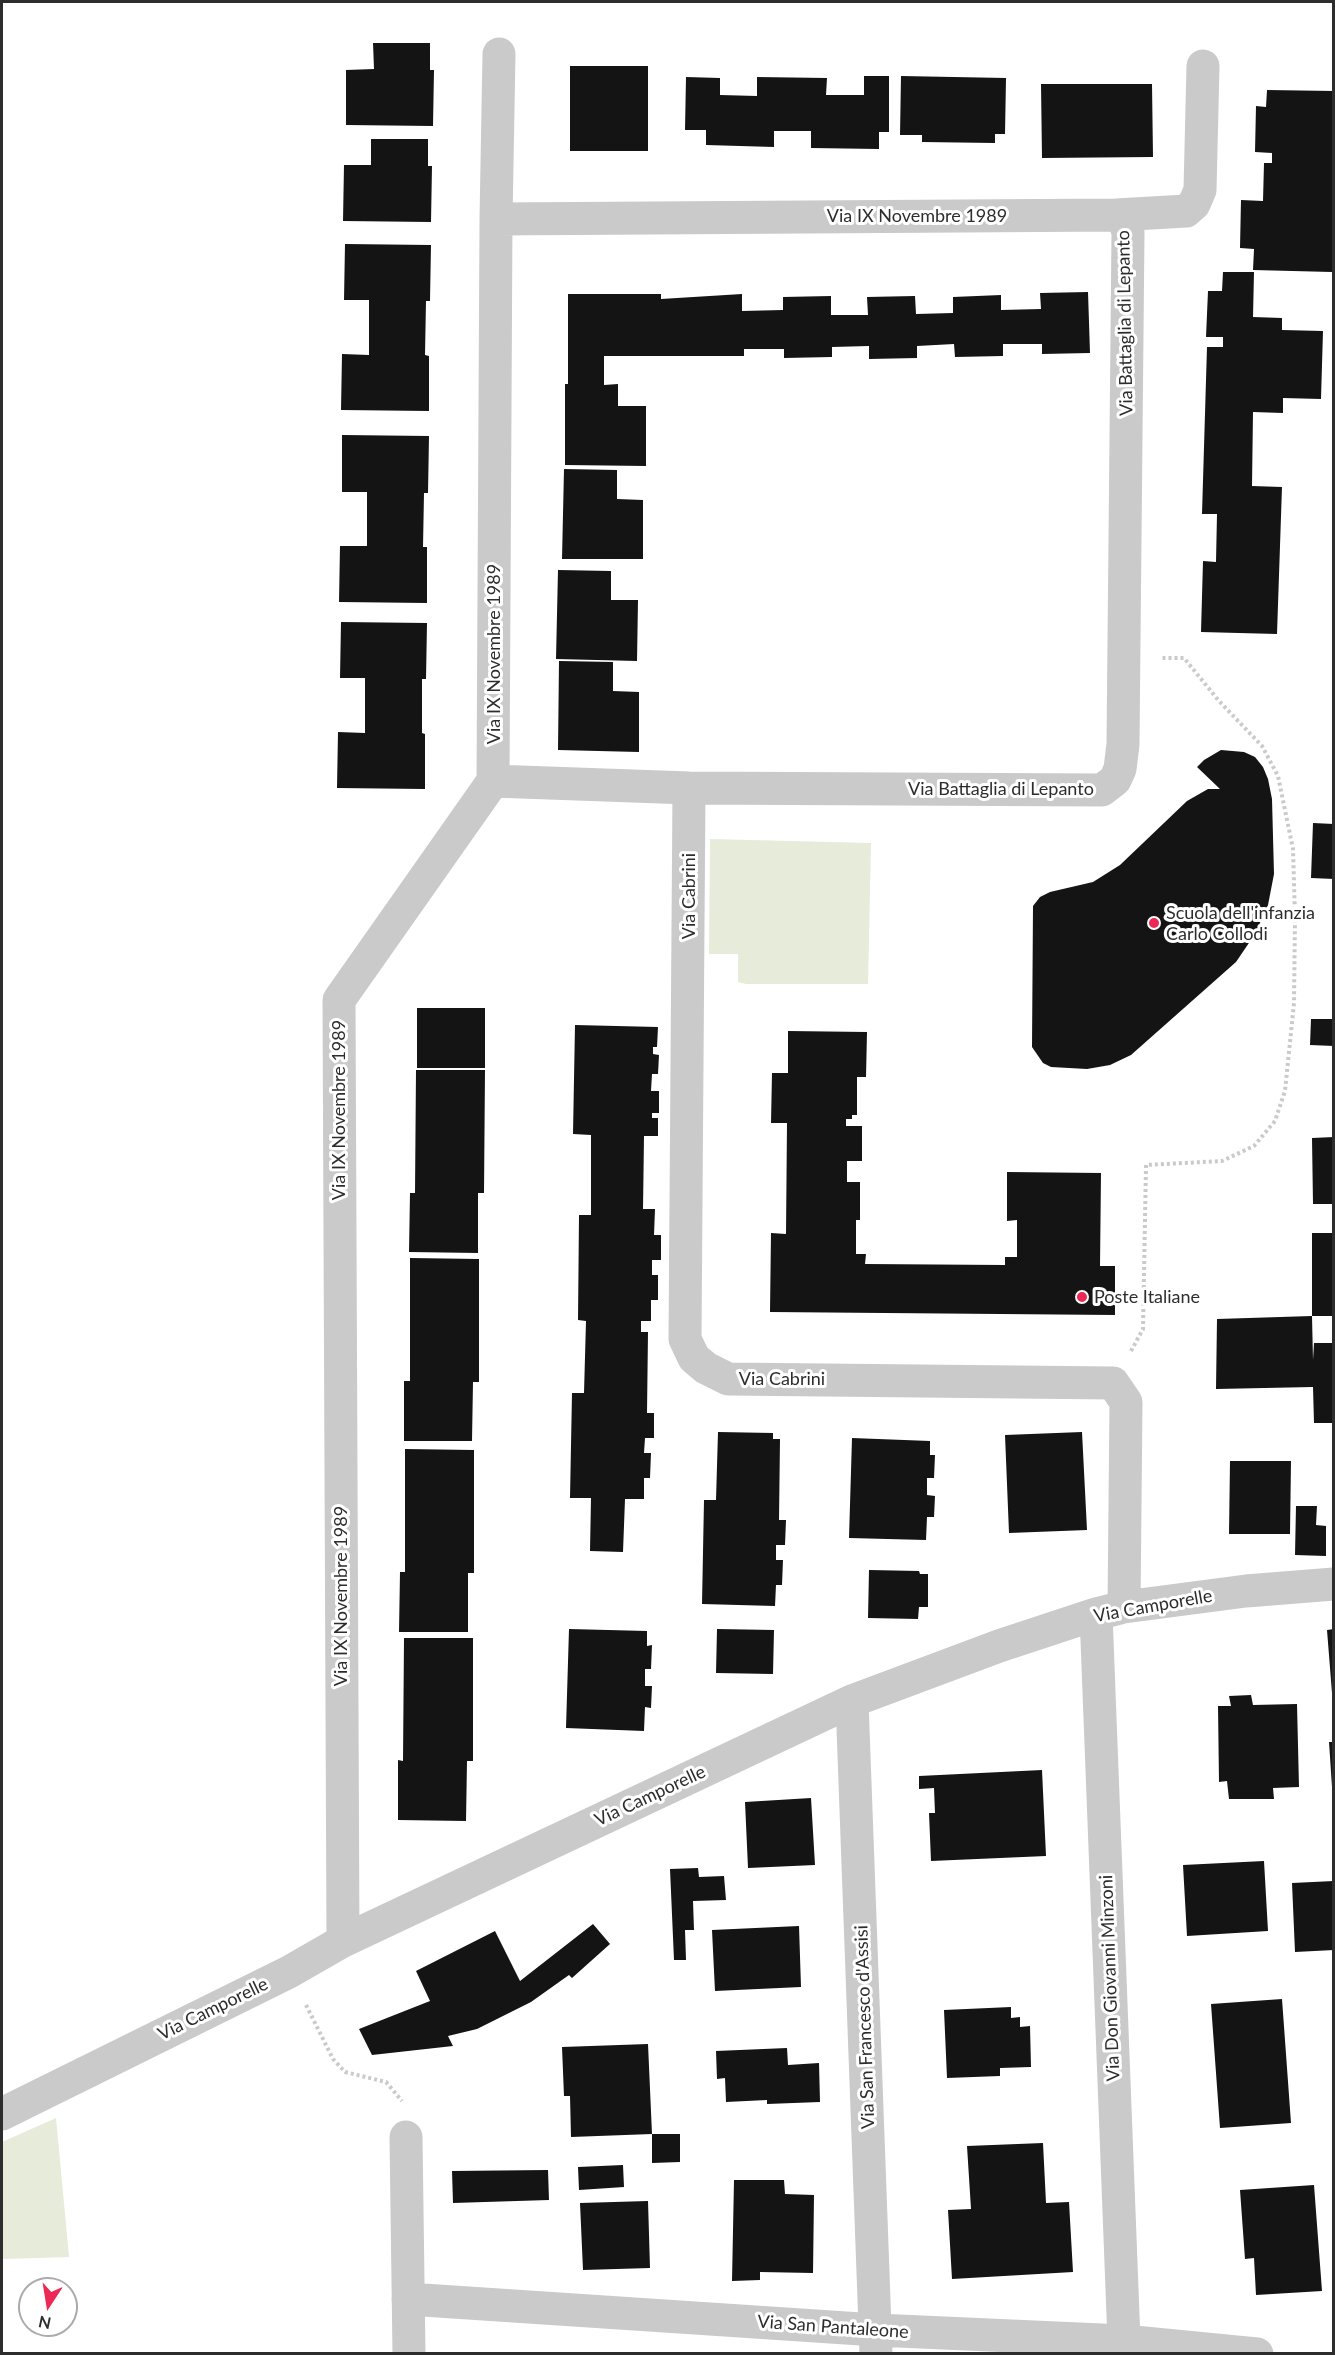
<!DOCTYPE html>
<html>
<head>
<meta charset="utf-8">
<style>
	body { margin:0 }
	#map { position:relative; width:1335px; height:2355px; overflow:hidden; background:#fff; font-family:Lato,sans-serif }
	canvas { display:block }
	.frame { position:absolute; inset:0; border:3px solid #2d2d2d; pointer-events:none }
	.north { position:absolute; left:18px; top:2277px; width:60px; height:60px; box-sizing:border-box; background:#fff; border:2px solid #ababab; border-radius:50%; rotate:192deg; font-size:16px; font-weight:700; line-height:24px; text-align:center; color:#2d2d2d }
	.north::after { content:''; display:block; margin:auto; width:21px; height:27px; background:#eb2954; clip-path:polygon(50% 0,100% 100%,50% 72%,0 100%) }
</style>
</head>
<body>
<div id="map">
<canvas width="1335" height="2355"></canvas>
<div class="frame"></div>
<div class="north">N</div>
</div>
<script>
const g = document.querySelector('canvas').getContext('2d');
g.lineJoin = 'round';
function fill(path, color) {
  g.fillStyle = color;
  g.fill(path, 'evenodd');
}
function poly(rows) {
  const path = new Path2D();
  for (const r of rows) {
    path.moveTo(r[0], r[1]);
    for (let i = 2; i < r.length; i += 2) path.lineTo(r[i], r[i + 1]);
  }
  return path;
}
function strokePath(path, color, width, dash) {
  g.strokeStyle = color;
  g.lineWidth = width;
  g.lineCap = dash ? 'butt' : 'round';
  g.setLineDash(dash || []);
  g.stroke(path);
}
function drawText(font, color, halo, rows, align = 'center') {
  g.font = font + ' Lato,sans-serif';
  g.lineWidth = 6;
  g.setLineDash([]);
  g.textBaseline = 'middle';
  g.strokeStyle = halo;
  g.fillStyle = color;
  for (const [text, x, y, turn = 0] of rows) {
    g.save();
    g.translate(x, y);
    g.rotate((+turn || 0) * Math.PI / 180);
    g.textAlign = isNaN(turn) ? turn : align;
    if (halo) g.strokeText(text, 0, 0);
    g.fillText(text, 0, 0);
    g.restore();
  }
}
const green = poly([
	[710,839,871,843,868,984,746,984,738,982,738,954,709,954],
	[56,2118,69,2257,2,2259,2,2142]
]);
const building = poly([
	[373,43,430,43,430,70,434,70,433,126,346,125,346,70,374,69],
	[570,66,648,66,648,151,570,151],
	[864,76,889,76,889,132,879,132,879,149,811,148,811,131,774,131,774,147,706,145,706,130,685,130,686,77,720,78,720,95,757,96,757,77,827,78,826,95,864,95],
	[901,76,1006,78,1005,134,995,134,995,143,922,142,922,135,900,135],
	[1041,84,1152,84,1153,157,1042,158],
	[1267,90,1334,91,1332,272,1253,270,1254,249,1240,248,1241,200,1263,201,1264,163,1272,163,1272,153,1255,152,1256,106,1266,107],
	[371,139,428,139,428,166,432,166,431,222,343,221,344,165,371,165],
	[345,244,431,245,430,301,426,301,425,355,429,356,429,411,341,410,342,354,369,355,369,300,344,300],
	[1223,272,1254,272,1253,317,1282,318,1282,330,1323,331,1321,399,1283,398,1283,413,1253,412,1252,486,1282,487,1277,634,1201,632,1203,561,1216,562,1217,514,1202,514,1207,347,1223,347,1223,337,1206,337,1208,291,1222,291],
	[1088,292,1090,353,1042,354,1042,344,1003,344,1003,356,955,357,954,344,917,346,917,358,869,359,869,346,832,347,832,357,784,358,784,349,744,349,744,356,604,356,604,385,618,384,618,406,646,406,646,466,565,465,565,384,568,384,568,294,661,294,661,299,742,294,742,311,783,310,783,297,831,296,831,315,868,315,867,297,915,296,916,314,953,313,953,297,1001,295,1001,310,1041,309,1040,293],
	[342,435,429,436,428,493,424,493,423,547,427,547,427,603,339,602,340,546,367,546,367,492,342,492],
	[564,469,617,470,617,499,643,500,643,559,562,559],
	[558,570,611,571,611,600,638,600,637,661,556,659],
	[341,622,427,623,426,679,422,679,422,733,425,734,425,789,337,788,338,732,365,733,365,678,340,678],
	[559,661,613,662,613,691,639,692,639,752,558,750],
	[1221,750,1244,752,1255,757,1263,767,1268,779,1272,799,1274,874,1268,905,1255,934,1236,962,1131,1055,1110,1065,1087,1069,1051,1067,1043,1063,1032,1047,1033,906,1040,897,1050,892,1093,882,1120,865,1187,801,1208,789,1220,789,1197,767,1204,760],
	[1313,823,1334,824,1334,879,1311,878],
	[417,1008,485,1008,485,1068,417,1068],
	[1311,1019,1334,1019,1334,1046,1310,1045],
	[575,1025,658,1027,657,1047,653,1047,653,1054,659,1055,658,1074,652,1074,651,1091,659,1091,659,1113,652,1113,652,1118,658,1118,658,1136,644,1136,643,1209,655,1209,654,1235,661,1235,661,1260,652,1260,652,1275,658,1275,658,1300,651,1300,651,1321,641,1321,641,1332,648,1332,647,1413,654,1413,654,1438,645,1438,644,1453,651,1453,650,1478,644,1478,644,1499,625,1499,623,1552,590,1551,591,1498,570,1498,572,1393,584,1393,586,1321,578,1320,579,1215,591,1215,591,1135,573,1134],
	[788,1031,867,1032,866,1077,857,1077,857,1115,852,1115,852,1119,846,1119,846,1126,862,1126,862,1161,847,1161,847,1182,860,1182,860,1220,856,1220,856,1254,866,1254,865,1264,1005,1265,1005,1257,1017,1257,1017,1220,1007,1221,1007,1172,1101,1173,1100,1266,1115,1266,1115,1315,770,1312,771,1233,786,1234,787,1123,771,1123,772,1073,788,1073],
	[416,1070,485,1070,484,1193,478,1193,478,1253,409,1252,410,1193,415,1193],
	[1334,1137,1334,1204,1313,1204,1312,1138],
	[1312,1233,1334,1233,1334,1316,1312,1316],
	[410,1258,479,1259,479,1382,473,1382,472,1441,404,1441,404,1381,410,1381],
	[1312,1316,1313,1360,1314,1343,1334,1343,1334,1423,1314,1423,1313,1387,1216,1389,1217,1319],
	[718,1432,773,1433,773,1439,780,1439,779,1520,786,1520,785,1545,776,1545,776,1560,783,1560,782,1585,776,1585,775,1606,702,1604,704,1500,716,1500],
	[1082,1432,1087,1530,1009,1533,1005,1435],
	[852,1438,930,1441,930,1455,935,1455,934,1478,927,1478,927,1495,935,1496,934,1517,927,1517,926,1540,849,1538],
	[405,1449,474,1450,474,1573,468,1573,468,1632,399,1632,400,1572,405,1572],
	[1230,1461,1291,1461,1290,1534,1229,1534],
	[1296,1506,1317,1506,1316,1525,1326,1526,1326,1556,1295,1555],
	[869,1570,919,1571,920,1574,928,1574,928,1607,919,1607,918,1619,868,1618],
	[569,1629,647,1631,647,1646,652,1645,651,1669,645,1669,645,1686,652,1686,651,1708,645,1707,644,1731,566,1728],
	[717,1629,774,1630,773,1674,716,1673],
	[1334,1629,1334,1693,1332,1693,1327,1630],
	[404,1638,473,1638,473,1761,467,1761,466,1821,398,1820,398,1760,403,1761],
	[1251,1695,1253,1705,1297,1704,1299,1787,1273,1788,1274,1799,1229,1799,1227,1781,1219,1782,1218,1706,1231,1706,1229,1696],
	[1329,1742,1334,1742,1334,1786,1332,1787],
	[1042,1770,1046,1856,931,1861,929,1813,935,1813,934,1788,919,1789,919,1776],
	[811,1798,815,1865,748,1868,745,1802],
	[1264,1861,1268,1931,1187,1936,1183,1865],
	[698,1868,699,1877,724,1876,726,1900,693,1901,694,1930,685,1930,686,1960,674,1960,670,1869],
	[1334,1881,1334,1950,1295,1952,1292,1883],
	[593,1924,610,1944,572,1978,569,1975,531,2002,477,2029,448,2036,453,2046,372,2055,359,2029,430,2001,416,1971,495,1931,520,1981],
	[799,1926,801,1987,715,1991,712,1930],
	[1282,1999,1291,2123,1220,2128,1211,2004],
	[1011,2007,1011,2018,1020,2017,1020,2027,1030,2026,1031,2067,1000,2068,1000,2076,947,2078,944,2010],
	[648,2044,652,2134,571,2137,570,2096,564,2096,562,2047],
	[787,2048,788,2065,819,2063,820,2102,767,2104,767,2100,726,2102,725,2078,717,2079,716,2051],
	[652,2134,680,2134,680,2162,652,2163],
	[1043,2143,1046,2203,1069,2202,1073,2272,952,2279,948,2210,971,2209,967,2146],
	[623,2165,624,2187,579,2190,578,2167],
	[548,2170,549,2200,453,2203,452,2171],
	[734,2180,784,2180,785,2194,814,2195,813,2273,760,2272,760,2280,732,2281],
	[1314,2185,1322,2291,1256,2295,1254,2258,1245,2259,1240,2190],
	[648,2201,650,2268,583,2270,580,2203]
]);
const path = poly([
	[1131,1351,1143,1329,1146,1165,1222,1161,1254,1146,1275,1121,1285,1091,1294,1003,1295,917,1293,849,1278,776,1262,746,1219,701,1184,658,1161,658],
	[306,2005,333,2059,345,2072,386,2082,402,2101]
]);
const minor = poly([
	[496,219,499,54],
	[493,781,689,788,1102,790,1115,780,1120,769,1123,744,1128,232,1125,223,1116,215],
	[689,788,685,1339,694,1358,706,1368,728,1379,1113,1383,1126,1402,1124,1607],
	[1096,1614,1124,2341],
	[852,1701,876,2354],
	[343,1941,339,1000,493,781,496,219,1116,215,1186,211,1194,204,1200,190,1203,66],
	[2,2114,289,1972,343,1941,852,1701,999,1646,1096,1614,1124,1607,1246,1591,1334,1584],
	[406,2137,409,2354],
	[408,2299,876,2330,1124,2341,1257,2354]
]);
const markers = [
	[1154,923,6,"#eb2954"],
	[1082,1297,6,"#eb2954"]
];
const streetNames = [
	["Via IX Novembre 1989",917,216],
	["Via Battaglia di Lepanto",1125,323,-91],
	["Via IX Novembre 1989",494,654,-90],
	["Via Battaglia di Lepanto",1001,789],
	["Via Cabrini",689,896,-90],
	["Via IX Novembre 1989",339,1110,-90],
	["Via Cabrini",782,1379],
	["Via IX Novembre 1989",341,1596,-90],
	["Via Camporelle",1153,1606,-10],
	["Via Camporelle",650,1796,-25],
	["Via Don Giovanni Minzoni",1110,1978,-92],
	["Via Camporelle",213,2009,-26],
	["Via San Francesco d'Assisi",865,2027,-92],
	["Via San Pantaleone",833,2327,4]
];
const poiNames = [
	["Scuola dell'infanzia",1166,913],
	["Carlo Collodi",1166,934],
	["Poste Italiane",1094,1297]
];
fill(green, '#e6ebda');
fill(building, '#141414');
strokePath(path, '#cacaca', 4, [3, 3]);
strokePath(minor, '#cacaca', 33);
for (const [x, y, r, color] of markers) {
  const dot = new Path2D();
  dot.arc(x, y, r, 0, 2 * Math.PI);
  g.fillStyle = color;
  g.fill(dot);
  strokePath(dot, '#fff', 2);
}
drawText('18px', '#2d2d2d', '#fff', streetNames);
drawText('18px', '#2d2d2d', '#fff', poiNames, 'left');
</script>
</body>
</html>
